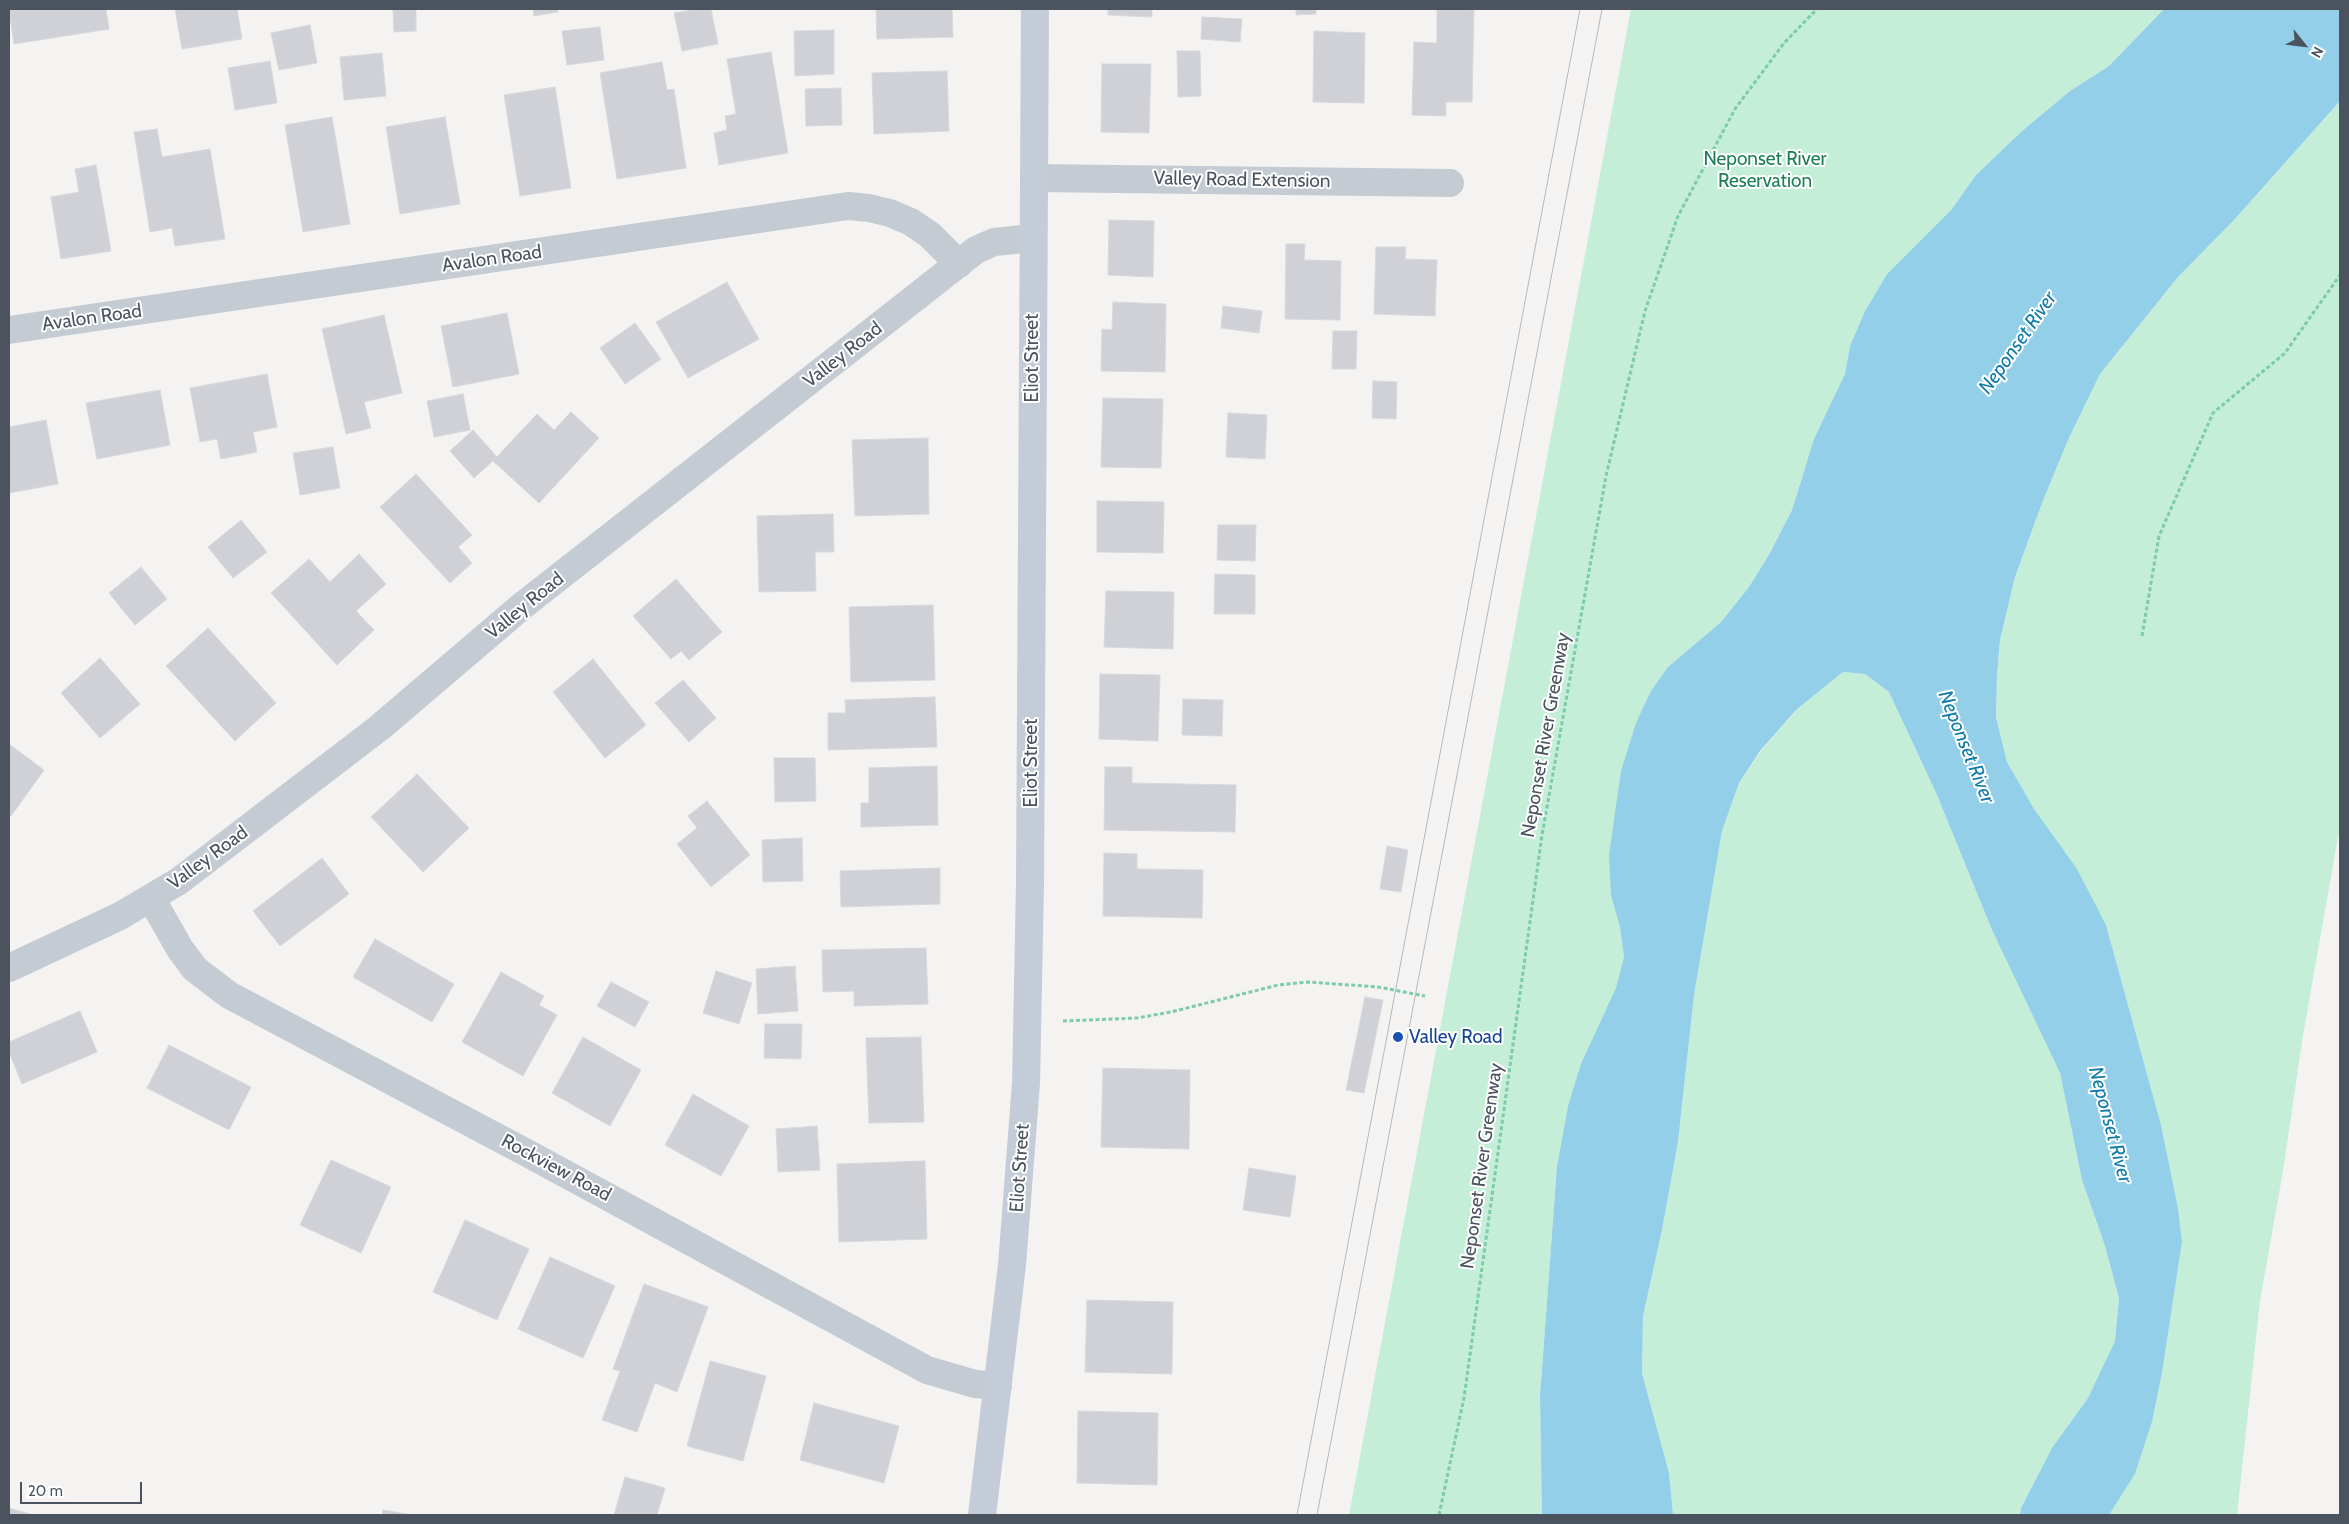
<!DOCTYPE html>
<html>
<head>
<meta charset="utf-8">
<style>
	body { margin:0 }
	#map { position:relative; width:2349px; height:1524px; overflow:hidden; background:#f4f3f2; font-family:Cabin,sans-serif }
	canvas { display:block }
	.frame { position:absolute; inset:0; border:10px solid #4b535f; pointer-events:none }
	.north { position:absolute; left:2279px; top:20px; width:50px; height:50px; -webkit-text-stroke:4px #fff; paint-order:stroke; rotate:119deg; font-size:14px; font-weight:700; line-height:20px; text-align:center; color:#4b535f }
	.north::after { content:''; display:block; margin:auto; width:18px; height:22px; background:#4b535f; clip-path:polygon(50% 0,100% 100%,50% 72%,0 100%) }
	.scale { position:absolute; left:20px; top:1482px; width:122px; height:22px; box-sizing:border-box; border:2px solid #4b535f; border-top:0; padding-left:6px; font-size:15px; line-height:18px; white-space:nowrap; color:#4b535f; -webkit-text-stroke:4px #fff; paint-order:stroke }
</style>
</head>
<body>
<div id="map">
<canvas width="2349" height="1524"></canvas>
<div class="frame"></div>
<div class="north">N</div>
<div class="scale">20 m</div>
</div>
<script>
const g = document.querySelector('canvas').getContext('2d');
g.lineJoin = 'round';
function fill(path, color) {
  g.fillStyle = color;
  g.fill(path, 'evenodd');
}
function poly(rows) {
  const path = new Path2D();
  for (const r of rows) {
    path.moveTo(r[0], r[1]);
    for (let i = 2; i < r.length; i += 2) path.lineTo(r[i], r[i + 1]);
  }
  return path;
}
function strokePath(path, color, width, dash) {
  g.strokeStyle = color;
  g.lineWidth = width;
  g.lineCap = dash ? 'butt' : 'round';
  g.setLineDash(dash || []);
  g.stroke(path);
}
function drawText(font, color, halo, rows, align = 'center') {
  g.font = font + ' Cabin,sans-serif';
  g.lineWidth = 4;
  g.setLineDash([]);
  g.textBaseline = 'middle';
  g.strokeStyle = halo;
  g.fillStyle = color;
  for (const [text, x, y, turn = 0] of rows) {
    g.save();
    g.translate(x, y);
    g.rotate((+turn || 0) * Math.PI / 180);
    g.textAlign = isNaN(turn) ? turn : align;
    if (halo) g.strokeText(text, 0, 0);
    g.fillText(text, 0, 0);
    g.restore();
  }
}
const green = poly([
	[1631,9,2164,9,2109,66,2070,91,2022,131,1976,175,1952,209,1887,274,1865,311,1850,346,1845,374,1805,467,1792,510,1770,553,1749,587,1721,622,1668,667,1620,927,1624,957,1616,988,1568,1106,1557,1166,1540,1396,1542,1515,1349,1515],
	[2340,101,2340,826,2303,1035,2283,1171,2260,1301,2237,1515,2109,1515,2135,1474,2152,1422,2162,1373,2182,1242,2178,1208,2161,1125,2106,925,2034,809,2007,762,1996,717,1997,676,2000,640,2015,577,2042,503,2068,440,2100,374,2178,277,2234,220],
	[1843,672,1865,674,1889,692,1937,795,1992,930,2060,1073,2082,1180,2105,1246,2119,1298,2115,1341,2088,1398,2052,1448,2021,1508,2020,1515,1673,1515,1669,1473,1642,1373,1643,1316,1662,1230,1678,1142,1694,995,1722,831,1739,783,1761,751,1796,710]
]);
const water = poly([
	[2164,9,2340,9,2340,101,2234,220,2178,277,2100,374,2068,440,2042,503,2015,577,2000,640,1997,676,1996,717,2007,762,2034,809,2077,869,2106,925,2161,1125,2178,1208,2182,1242,2162,1373,2152,1422,2135,1474,2109,1515,2020,1515,2021,1508,2052,1448,2088,1398,2115,1341,2119,1298,2105,1246,2082,1180,2060,1073,1992,930,1937,795,1889,692,1865,674,1843,672,1796,710,1760,751,1739,783,1722,831,1694,995,1678,1142,1662,1230,1643,1316,1642,1373,1669,1473,1673,1515,1542,1515,1540,1396,1557,1166,1568,1106,1581,1064,1616,988,1624,957,1620,927,1611,895,1609,855,1621,771,1636,723,1651,691,1668,667,1721,622,1749,587,1770,553,1792,510,1814,439,1845,374,1850,346,1865,311,1887,274,1952,209,1976,175,2022,131,2070,91,2109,66]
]);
const building = poly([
	[9,9,106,9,109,29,14,44,9,9],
	[175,9,237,9,242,39,182,49,175,9],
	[393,9,416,9,416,31,394,32,393,9],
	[533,9,557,9,558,12,534,16,533,9],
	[698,9,711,9,718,44,682,51,674,13,698,9],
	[876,9,952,9,953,37,877,39,876,9],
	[1108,9,1152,9,1152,17,1108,15,1108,9],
	[1296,9,1316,9,1316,14,1296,15,1296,9],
	[1437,9,1474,10,1472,102,1446,102,1446,116,1412,115,1414,42,1437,43,1437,9],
	[1202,17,1242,19,1240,42,1201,39,1202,17],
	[310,25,317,63,279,70,271,33,310,25],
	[600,27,604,60,567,65,562,31,600,27],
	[834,30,834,74,795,76,794,31,834,30],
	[1314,31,1365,33,1364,103,1313,102,1314,31],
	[1177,51,1200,51,1201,96,1178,97,1177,51],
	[771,52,788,153,719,165,714,133,727,130,725,116,736,114,727,59,771,52],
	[382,53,386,96,344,100,340,57,382,53],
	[270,61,277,103,235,110,228,68,270,61],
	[662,62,667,90,674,89,686,168,617,179,600,73,662,62],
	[1102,64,1151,64,1149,133,1101,132,1102,64],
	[947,71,949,131,874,134,872,73,947,71],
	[555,87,571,188,520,196,504,95,555,87],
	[841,88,842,125,806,126,805,89,841,88],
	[332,117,350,224,303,232,285,125,332,117],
	[445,117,460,204,400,214,386,127,445,117],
	[157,129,162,157,210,149,225,239,175,246,172,228,150,232,134,132,157,129],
	[96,165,111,251,61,259,51,197,79,192,75,169,96,165],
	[1109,220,1154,221,1153,277,1108,275,1109,220],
	[1286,244,1305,244,1304,260,1341,261,1340,320,1285,319,1286,244],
	[1376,247,1406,247,1405,259,1437,260,1435,316,1374,314,1376,247],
	[727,282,759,339,688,378,656,322,727,282],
	[1113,302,1166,304,1165,372,1101,371,1102,329,1112,330,1113,302],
	[1223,306,1262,311,1259,333,1221,328,1223,306],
	[507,313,519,374,453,387,441,326,507,313],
	[384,315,402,393,364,402,371,428,346,434,322,329,384,315],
	[635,323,661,359,625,384,600,348,635,323],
	[1333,331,1357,331,1356,369,1332,369,1333,331],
	[267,374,277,427,253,432,257,452,221,459,217,439,200,442,190,388,267,374],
	[1373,381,1397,382,1396,419,1372,418,1373,381],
	[160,390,170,445,97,459,86,403,160,390],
	[463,394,470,430,434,437,427,401,463,394],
	[1103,398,1163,399,1161,468,1101,467,1103,398],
	[571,412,599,438,539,503,493,461,537,414,554,430,571,412],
	[1228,413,1267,415,1265,459,1226,457,1228,413],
	[46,420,58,484,9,493,9,427,46,420],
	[473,430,497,457,474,478,450,451,473,430],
	[928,438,929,514,855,516,852,440,928,438],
	[333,447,340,488,300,495,293,453,333,447],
	[416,474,472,535,458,547,472,563,450,583,380,507,416,474],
	[1097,501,1164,502,1163,553,1097,552,1097,501],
	[833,514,834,552,815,552,816,591,759,592,757,516,833,514],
	[241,520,267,552,233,578,208,547,241,520],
	[1218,525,1256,525,1255,561,1217,560,1218,525],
	[359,554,386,584,356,611,374,630,337,665,271,593,309,559,330,582,359,554],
	[141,567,167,599,135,625,109,593,141,567],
	[1215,574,1255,575,1255,614,1214,614,1215,574],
	[676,579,722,632,689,660,681,651,671,659,633,616,676,579],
	[1106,591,1174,592,1173,649,1104,647,1106,591],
	[933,605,935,680,851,682,849,607,933,605],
	[208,628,276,703,235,741,166,666,208,628],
	[100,658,140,704,100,738,61,693,100,658],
	[593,659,646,725,605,758,553,692,593,659],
	[1100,674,1160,675,1158,741,1099,739,1100,674],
	[683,680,716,718,689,742,655,703,683,680],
	[935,697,937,747,828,750,828,713,846,713,845,700,935,697],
	[1183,699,1223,700,1222,736,1182,735,1183,699],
	[9,744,44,770,11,816,9,814,9,744],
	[774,758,815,758,816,801,775,802,774,758],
	[937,766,938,825,861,827,861,803,869,803,869,768,937,766],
	[1105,767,1132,767,1132,783,1236,785,1235,832,1104,830,1105,767],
	[417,774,469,828,423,872,371,817,417,774],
	[707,801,750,855,711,887,677,844,697,828,688,816,707,801],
	[802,838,803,881,763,882,762,840,802,838],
	[1387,846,1408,850,1401,892,1380,889,1387,846],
	[1104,853,1137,854,1137,869,1203,870,1202,918,1103,916,1104,853],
	[322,858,349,894,280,946,253,911,322,858],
	[940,868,940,904,841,907,840,871,940,868],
	[375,939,454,984,432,1022,353,977,375,939],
	[926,948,928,1004,854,1006,854,991,823,992,822,950,926,948],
	[795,966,798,1011,758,1014,756,969,795,966],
	[716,971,752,983,739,1024,703,1013,716,971],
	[501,972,544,996,539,1005,557,1015,523,1076,462,1042,501,972],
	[611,982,649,1002,635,1027,597,1006,611,982],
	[1365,997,1383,1000,1364,1093,1346,1090,1365,997],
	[80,1011,97,1052,22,1084,9,1052,9,1042,80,1011],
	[765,1024,802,1024,801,1059,764,1058,765,1024],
	[583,1037,641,1070,610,1126,552,1093,583,1037],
	[921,1037,924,1122,869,1123,866,1038,921,1037],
	[169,1045,251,1087,229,1130,147,1088,169,1045],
	[1103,1068,1190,1070,1189,1149,1101,1147,1103,1068],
	[693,1094,749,1126,721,1176,665,1145,693,1094],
	[817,1126,820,1170,778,1172,776,1129,817,1126],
	[331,1160,391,1187,361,1253,300,1225,331,1160],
	[925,1161,927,1239,839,1242,837,1164,925,1161],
	[1249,1168,1296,1176,1290,1217,1243,1210,1249,1168],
	[465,1220,529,1249,497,1320,433,1292,465,1220],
	[550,1257,615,1286,583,1358,518,1329,550,1257],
	[644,1284,708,1307,677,1392,655,1383,637,1432,602,1420,620,1371,613,1369,644,1284],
	[1087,1300,1173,1302,1172,1374,1085,1372,1087,1300],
	[710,1361,766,1376,743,1461,687,1446,710,1361],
	[814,1403,899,1426,884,1483,800,1460,814,1403],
	[1078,1411,1158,1413,1157,1485,1077,1483,1078,1411],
	[625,1477,665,1488,657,1515,614,1515,625,1477],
	[9,1508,30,1514,30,1515,9,1515,9,1508],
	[383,1510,412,1515,382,1515,383,1510]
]);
const path = poly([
	[2142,636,2159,536,2213,413,2285,353,2340,275],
	[1063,1021,1137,1018,1171,1012,1278,985,1308,982,1378,987,1425,996],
	[1439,1515,1464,1398,1542,835,1606,476,1645,311,1678,216,1735,109,1784,43,1817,9]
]);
const street = poly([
	[1034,178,1450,183],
	[9,330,848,206,869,208,890,213,911,222,930,235,959,264],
	[151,898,180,949,195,969,229,995,527,1153,927,1370,975,1384,998,1386],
	[9,968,120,916,179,881,379,728,522,606,976,250,994,242,1033,238]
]);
const secondary = poly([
	[982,1515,1012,1265,1026,1083,1030,885,1035,9]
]);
const tram = poly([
	[1297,1515,1580,9],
	[1317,1515,1602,9]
]);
const markers = [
	[1398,1037,6,"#1a4fb4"]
];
const parkNames = [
	["Neponset River",1765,159],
	["Reservation",1765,181]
];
const streetNames = [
	["Valley Road Extension",1242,180,1],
	["Avalon Road",492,259,-8],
	["Avalon Road",92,318,-8],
	["Valley Road",843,355,-38],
	["Eliot Street",1032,358,-90],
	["Valley Road",525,606,-39],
	["Neponset River Greenway",1546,735,-80],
	["Eliot Street",1031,763,-90],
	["Valley Road",208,858,-36],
	["Neponset River Greenway",1482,1166,-82],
	["Rockview Road",556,1168,28],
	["Eliot Street",1020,1168,-86]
];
const transitNames = [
	["Valley Road",1409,1037]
];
const waterNames = [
	["Neponset River",2018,343,-55],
	["Neponset River",1966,747,68],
	["Neponset River",2110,1125,75]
];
fill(green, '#c4eed8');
fill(water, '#93cfe9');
fill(building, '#cfd1d6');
strokePath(building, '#d7d8dd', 1);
strokePath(path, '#7dcbac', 3, [4, 2.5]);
strokePath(street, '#c4cbd3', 28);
strokePath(secondary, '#c4ccd7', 28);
strokePath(tram, '#b5b7bc', 1);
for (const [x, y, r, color] of markers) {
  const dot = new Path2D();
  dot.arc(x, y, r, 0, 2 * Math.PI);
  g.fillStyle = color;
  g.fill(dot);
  strokePath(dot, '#fff', 2);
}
drawText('19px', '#1c7f57', '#fff', parkNames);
drawText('19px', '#4b535f', '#fff', streetNames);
drawText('19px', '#164399', '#fff', transitNames, 'left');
drawText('italic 20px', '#137caa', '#fff', waterNames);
</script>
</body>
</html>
